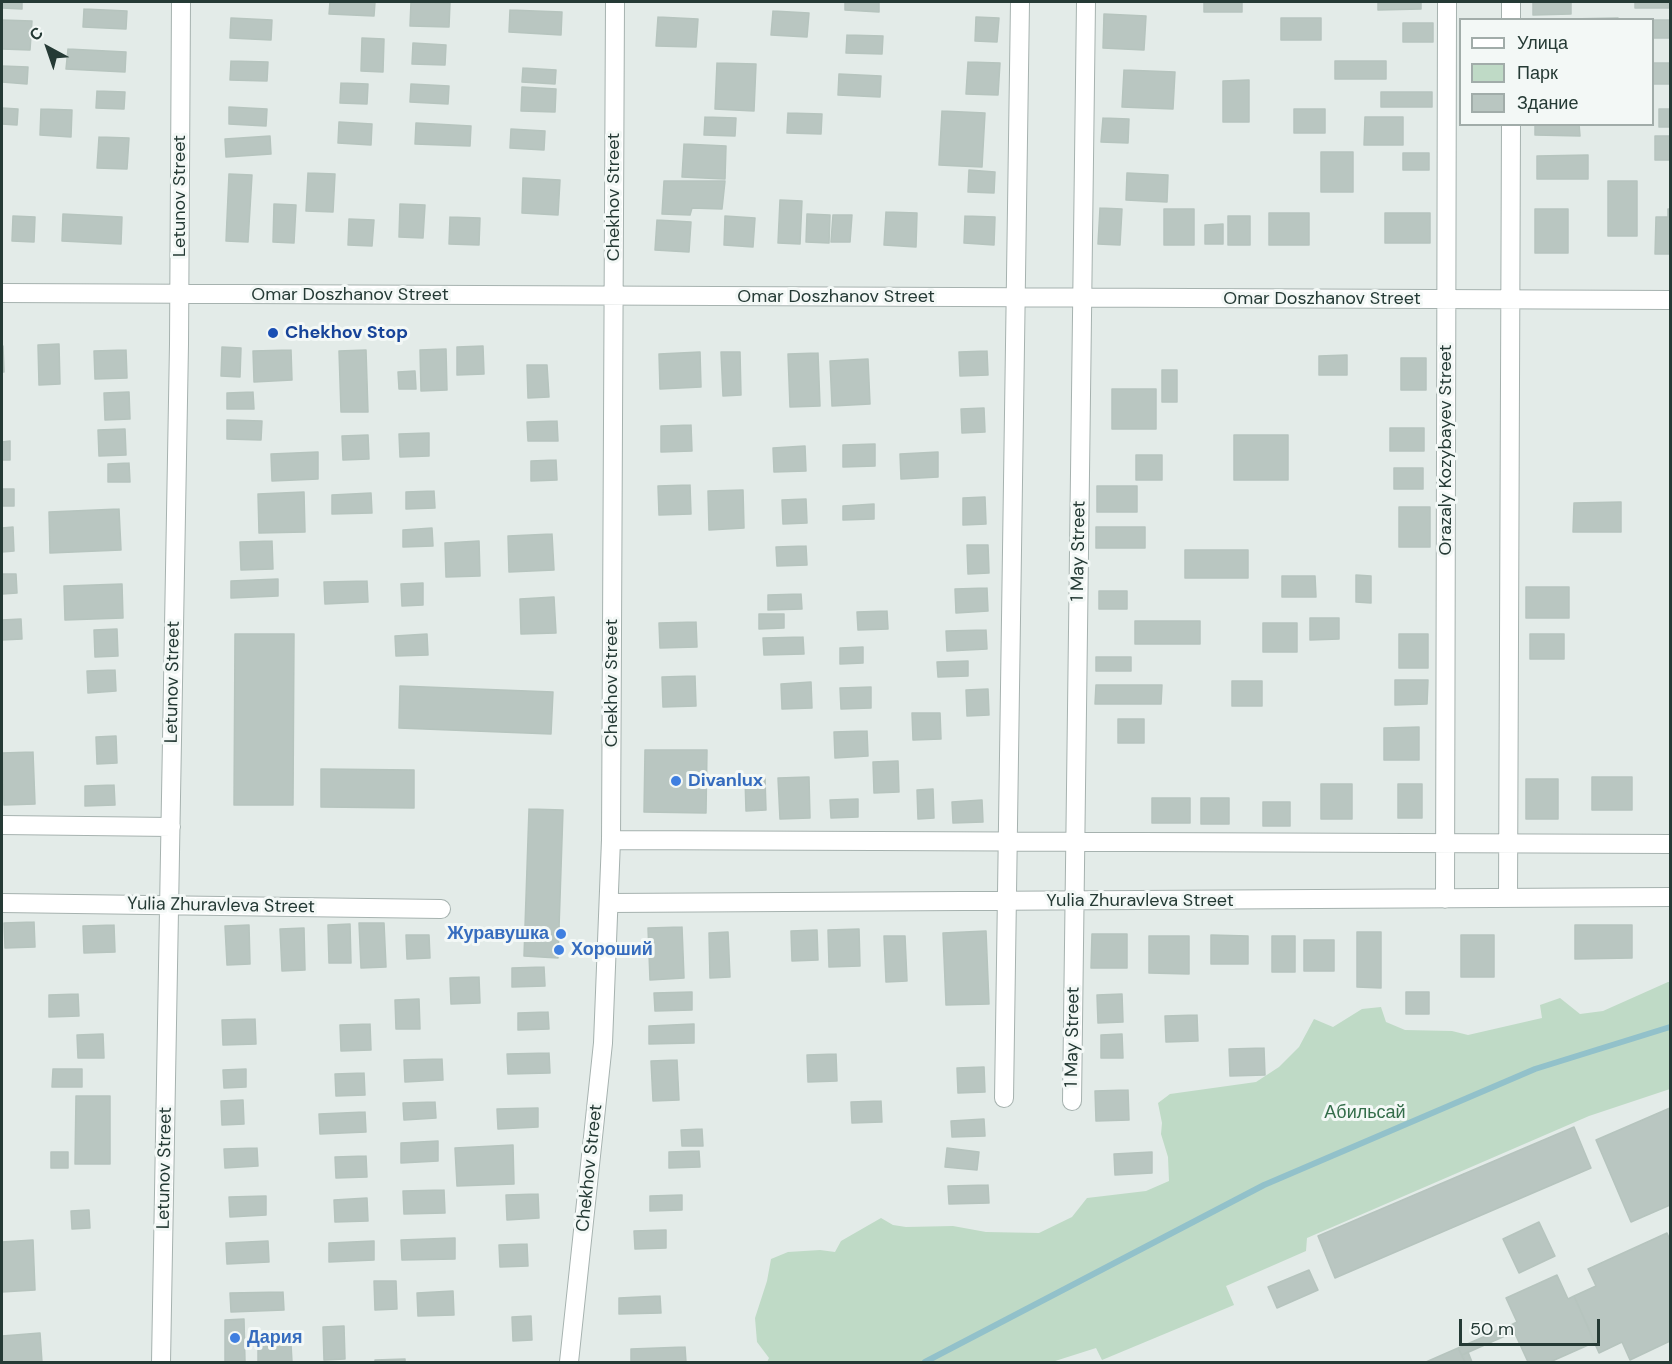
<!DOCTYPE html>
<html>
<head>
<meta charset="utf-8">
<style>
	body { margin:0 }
	#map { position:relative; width:1672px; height:1364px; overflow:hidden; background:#e3ebe8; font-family:"DM Sans",sans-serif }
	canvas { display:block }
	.frame { position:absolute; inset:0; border:3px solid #253a35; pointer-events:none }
	.legend { position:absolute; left:1459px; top:18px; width:195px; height:108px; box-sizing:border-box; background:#f3f8f6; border:2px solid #a1aca9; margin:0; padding:8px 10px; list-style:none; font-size:18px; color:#253a35 }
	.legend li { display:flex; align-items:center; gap:12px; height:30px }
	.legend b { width:30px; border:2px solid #a1aca9 }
	.north { position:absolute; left:18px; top:18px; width:60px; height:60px; -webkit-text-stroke:4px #f3f8f6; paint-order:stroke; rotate:320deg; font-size:16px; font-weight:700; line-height:24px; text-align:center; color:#253a35 }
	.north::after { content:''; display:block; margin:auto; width:21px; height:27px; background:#253a35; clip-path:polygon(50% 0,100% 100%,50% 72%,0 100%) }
	.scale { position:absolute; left:1459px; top:1319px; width:141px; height:27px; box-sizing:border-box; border:3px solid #253a35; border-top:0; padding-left:8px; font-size:18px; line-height:21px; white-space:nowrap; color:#253a35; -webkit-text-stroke:4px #f3f8f6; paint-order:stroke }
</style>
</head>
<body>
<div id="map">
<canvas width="1672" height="1364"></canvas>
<div class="frame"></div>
<ul class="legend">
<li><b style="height:8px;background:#fff"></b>Улица</li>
<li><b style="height:16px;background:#bfdac6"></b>Парк</li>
<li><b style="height:16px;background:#b9c6c1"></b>Здание</li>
</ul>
<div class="north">С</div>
<div class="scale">50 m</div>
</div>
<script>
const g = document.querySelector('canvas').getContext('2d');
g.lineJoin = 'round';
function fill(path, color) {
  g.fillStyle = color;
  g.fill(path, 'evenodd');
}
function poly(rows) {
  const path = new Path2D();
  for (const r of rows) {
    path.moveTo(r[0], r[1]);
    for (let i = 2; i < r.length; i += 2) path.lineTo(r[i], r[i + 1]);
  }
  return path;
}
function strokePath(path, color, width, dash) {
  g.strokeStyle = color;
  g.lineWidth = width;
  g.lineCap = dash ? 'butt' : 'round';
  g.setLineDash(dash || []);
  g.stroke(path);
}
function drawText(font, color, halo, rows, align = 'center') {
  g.font = font + ' "DM Sans",sans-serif';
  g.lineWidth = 6;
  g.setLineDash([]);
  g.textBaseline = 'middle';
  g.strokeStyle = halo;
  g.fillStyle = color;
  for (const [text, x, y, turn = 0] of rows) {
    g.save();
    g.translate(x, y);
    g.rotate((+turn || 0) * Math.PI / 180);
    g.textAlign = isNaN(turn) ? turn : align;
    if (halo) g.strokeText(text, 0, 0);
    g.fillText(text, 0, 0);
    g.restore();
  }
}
const green = poly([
	[1668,982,1670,982,1670,1089,1589,1116,1307,1238,1306,1251,1226,1286,1234,1305,1102,1360,1096,1348,1052,1362,767,1362,769,1358,757,1342,755,1318,767,1281,771,1259,788,1252,820,1250,835,1252,841,1241,881,1218,893,1225,906,1227,953,1226,986,1232,1039,1233,1072,1217,1087,1198,1146,1191,1169,1181,1168,1157,1161,1134,1162,1123,1158,1103,1170,1094,1256,1082,1279,1067,1299,1047,1314,1019,1333,1027,1362,1009,1381,1007,1386,1022,1405,1030,1452,1031,1468,1035,1542,1018,1540,1005,1560,998,1580,1014,1603,1011]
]);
const stream = poly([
	[925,1362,1264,1185,1535,1069,1670,1027]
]);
const building = poly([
	[2,2,22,2,22,9,2,8,2,2],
	[330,2,375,2,374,16,329,14,330,2],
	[411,2,450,3,449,27,410,26,411,2],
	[845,2,879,2,879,12,845,10,845,2],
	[1204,2,1242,2,1242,12,1204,12,1204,2],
	[1378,2,1421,2,1421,9,1378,10,1378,2],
	[1533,2,1571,2,1571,14,1533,15,1533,2],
	[1635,2,1670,2,1670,8,1635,8,1635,2],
	[84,9,127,11,126,29,83,27,84,9],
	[510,10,562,12,561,35,509,32,510,10],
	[773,11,809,13,807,37,771,35,773,11],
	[1104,14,1146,16,1144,50,1103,48,1104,14],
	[658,17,698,19,696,47,656,46,658,17],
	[976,17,999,18,997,42,975,41,976,17],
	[231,18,272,20,271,40,230,38,231,18],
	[1281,18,1321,18,1321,40,1281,40,1281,18],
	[1618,18,1618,20,1569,20,1569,19,1618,18],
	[2,20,32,21,30,50,2,49,2,20],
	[1652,20,1670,20,1670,38,1652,38,1652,20],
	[1403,23,1433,23,1433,42,1403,42,1403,23],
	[847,35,883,36,882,54,846,53,847,35],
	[362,38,384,39,383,72,361,71,362,38],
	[413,43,446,45,445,65,412,64,413,43],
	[68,49,126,52,125,72,66,69,68,49],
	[231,61,268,62,267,81,230,80,231,61],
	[1335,61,1386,61,1386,79,1335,79,1335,61],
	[968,62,1000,63,998,95,966,94,968,62],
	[717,63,756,64,754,111,715,109,717,63],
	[1652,63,1670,63,1670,84,1652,84,1652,63],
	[2,66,28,67,27,84,2,82,2,66],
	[523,68,556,70,555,84,522,82,523,68],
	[1124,70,1175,72,1173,109,1122,107,1124,70],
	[839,74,881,76,880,97,838,95,839,74],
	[1249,80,1249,122,1223,122,1223,81,1249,80],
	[341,83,368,84,367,104,340,103,341,83],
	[411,84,449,86,448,104,410,102,411,84],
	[522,87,556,89,555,112,521,111,522,87],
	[97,91,125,92,124,109,96,108,97,91],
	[1381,92,1432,92,1432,107,1381,107,1381,92],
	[229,107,267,109,266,126,229,124,229,107],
	[2,108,18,109,17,125,2,124,2,108],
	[41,109,72,110,71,137,40,135,41,109],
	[1294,109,1325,109,1325,133,1294,133,1294,109],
	[1659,109,1670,109,1670,127,1659,127,1659,109],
	[942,111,985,113,982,167,939,165,942,111],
	[788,113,822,114,821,134,787,133,788,113],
	[705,117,736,118,735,136,704,135,705,117],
	[1365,117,1403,117,1403,145,1364,145,1365,117],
	[1103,118,1129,119,1128,143,1101,142,1103,118],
	[339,122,372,124,371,145,338,143,339,122],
	[416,123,471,126,470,146,415,144,416,123],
	[1535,124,1579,124,1580,136,1535,135,1535,124],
	[511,129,545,131,544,150,510,148,511,129],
	[270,136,271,154,226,157,225,139,270,136],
	[1655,136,1670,136,1670,160,1655,160,1655,136],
	[99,137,129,138,127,169,97,168,99,137],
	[684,144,726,146,725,179,682,177,684,144],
	[1321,152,1353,152,1353,192,1321,192,1321,152],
	[1403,153,1429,153,1429,170,1403,170,1403,153],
	[1588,155,1588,179,1537,179,1537,156,1588,155],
	[969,170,995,172,994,193,968,192,969,170],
	[308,173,335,174,333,212,306,211,308,173],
	[1127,173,1168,175,1167,202,1126,200,1127,173],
	[229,174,252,175,248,242,226,241,229,174],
	[523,178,560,180,558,215,522,213,523,178],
	[664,181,725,181,722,209,692,208,690,215,662,214,664,181],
	[1608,181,1637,181,1637,236,1608,236,1608,181],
	[780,200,802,201,800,244,778,243,780,200],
	[274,204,296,205,294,243,273,242,274,204],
	[400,204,425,205,423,238,399,237,400,204],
	[1100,208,1122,209,1120,245,1098,244,1100,208],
	[1164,209,1194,209,1194,245,1164,245,1164,209],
	[1535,209,1568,209,1568,253,1535,253,1535,209],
	[1668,209,1670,209,1670,254,1655,254,1656,217,1668,217,1668,209],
	[886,212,917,213,916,247,884,245,886,212],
	[1269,213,1309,213,1309,245,1269,245,1269,213],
	[1385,213,1430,213,1430,243,1385,243,1385,213],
	[63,214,122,217,121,244,62,241,63,214],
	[807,214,830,215,829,243,806,242,807,214],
	[833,215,852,215,850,242,831,242,833,215],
	[13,216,35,217,34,242,12,241,13,216],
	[725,216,755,218,753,247,724,245,725,216],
	[965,216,995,217,994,245,964,243,965,216],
	[1228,216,1250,216,1250,245,1228,245,1228,216],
	[450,217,480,218,479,245,449,244,450,217],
	[349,219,374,220,372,246,348,245,349,219],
	[657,220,691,222,689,252,655,250,657,220],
	[1223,224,1223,244,1205,244,1205,225,1223,224],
	[59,344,60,384,39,385,38,345,59,344],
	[2,346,3,346,4,372,2,372,2,346],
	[483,346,484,374,457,375,457,347,483,346],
	[222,347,241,348,240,377,221,376,222,347],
	[446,349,447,390,421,391,420,350,446,349],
	[126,350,127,378,95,379,94,351,126,350],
	[291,350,292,380,254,382,253,351,291,350],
	[366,350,368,412,341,412,339,351,366,350],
	[987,351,988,375,960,376,959,352,987,351],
	[700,352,701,387,660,389,659,354,700,352],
	[721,352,740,352,741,395,723,396,721,352],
	[818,353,820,406,790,407,788,354,818,353],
	[1347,355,1347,375,1319,375,1319,356,1347,355],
	[1401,358,1426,358,1426,390,1401,390,1401,358],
	[868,359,870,404,832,406,830,361,868,359],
	[527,365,547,365,549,397,528,398,527,365],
	[1162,370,1177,370,1177,402,1162,402,1162,370],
	[415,371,416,389,399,389,398,372,415,371],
	[1112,389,1156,389,1156,429,1112,429,1112,389],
	[129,392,130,419,105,420,104,393,129,392],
	[253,392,254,409,227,409,227,393,253,392],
	[984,408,985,432,962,433,961,409,984,408],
	[227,420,262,421,261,440,227,439,227,420],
	[557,421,558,441,528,441,527,422,557,421],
	[691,425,692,451,661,452,661,426,691,425],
	[1390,428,1424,428,1424,451,1390,451,1390,428],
	[125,429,126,455,99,456,98,430,125,429],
	[429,433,429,456,400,457,399,434,429,433],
	[368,435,369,459,343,460,342,436,368,435],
	[1234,435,1288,435,1288,480,1234,480,1234,435],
	[10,441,10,460,2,460,2,442,10,441],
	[875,444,875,466,843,467,843,445,875,444],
	[805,446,806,471,774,472,773,448,805,446],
	[318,452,318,479,272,481,271,454,318,452],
	[938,452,938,477,901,479,900,454,938,452],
	[1136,455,1162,455,1162,480,1136,480,1136,455],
	[556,460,557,480,531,481,531,461,556,460],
	[129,463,130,482,108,482,108,464,129,463],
	[1394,468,1423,468,1423,489,1394,489,1394,468],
	[690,485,691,514,659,515,658,486,690,485],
	[1097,486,1137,486,1137,512,1097,512,1097,486],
	[2,489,14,489,14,506,2,506,2,489],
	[743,490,744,528,709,530,708,491,743,490],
	[434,491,435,508,406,509,406,492,434,491],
	[304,492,305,532,259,533,258,494,304,492],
	[371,493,372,513,332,514,332,495,371,493],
	[985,497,986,524,963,525,963,498,985,497],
	[806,499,807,523,783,524,782,500,806,499],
	[1621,502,1621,532,1573,532,1574,503,1621,502],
	[874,504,874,519,843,520,843,506,874,504],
	[1399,507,1430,507,1430,547,1399,547,1399,507],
	[119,509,121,550,50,553,49,512,119,509],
	[13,527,14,551,2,552,2,528,13,527],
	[1096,527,1145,527,1145,548,1096,548,1096,527],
	[432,528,433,546,403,547,403,530,432,528],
	[552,534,554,570,509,572,508,536,552,534],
	[272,541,273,569,241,570,240,542,272,541],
	[479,541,480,576,446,577,445,543,479,541],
	[967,545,988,545,989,573,968,574,967,545],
	[806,546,807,565,777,566,776,547,806,546],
	[1185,550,1248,550,1248,578,1185,578,1185,550],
	[2,574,16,574,17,593,2,594,2,574],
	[1356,575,1371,576,1371,603,1356,602,1356,575],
	[1282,576,1315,576,1316,597,1282,597,1282,576],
	[278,579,278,596,231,598,231,581,278,579],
	[367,581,368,602,325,604,324,582,367,581],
	[423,583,423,605,402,606,401,584,423,583],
	[122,584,123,618,65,620,64,586,122,584],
	[1526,587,1569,587,1569,618,1526,618,1526,587],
	[987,588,988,611,956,613,955,589,987,588],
	[1099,591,1127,591,1127,609,1099,609,1099,591],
	[801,594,802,609,768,610,768,595,801,594],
	[554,597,556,633,521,634,520,599,554,597],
	[887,611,888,629,858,630,857,612,887,611],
	[759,614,784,614,784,628,759,629,759,614],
	[1310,618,1339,618,1339,639,1310,640,1310,618],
	[21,619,22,639,2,640,2,620,21,619],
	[1135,621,1200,621,1200,644,1135,644,1135,621],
	[696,622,697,647,660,648,659,623,696,622],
	[1263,623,1297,623,1297,652,1263,652,1263,623],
	[117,629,118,656,95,657,94,630,117,629],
	[986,630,987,649,947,651,946,631,986,630],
	[235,634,294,634,293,805,234,805,235,634],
	[427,634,428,655,396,656,395,636,427,634],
	[1399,634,1428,634,1428,668,1399,668,1399,634],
	[1530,634,1564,634,1564,659,1530,659,1530,634],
	[803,637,804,654,764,655,763,638,803,637],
	[863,647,863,663,840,664,840,648,863,647],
	[1096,657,1131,657,1131,671,1096,671,1096,657],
	[968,661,968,676,938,677,937,662,968,661],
	[115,670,116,691,88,693,87,671,115,670],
	[695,676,696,706,663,707,662,677,695,676],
	[1395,680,1428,680,1427,704,1395,705,1395,680],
	[1232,681,1262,681,1262,706,1232,706,1232,681],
	[811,682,812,708,782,709,781,684,811,682],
	[1096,685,1162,685,1161,704,1095,704,1096,685],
	[400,686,553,692,551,734,399,728,400,686],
	[871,687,871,708,841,709,840,688,871,687],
	[988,689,989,715,967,716,966,690,988,689],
	[912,713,940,713,941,739,913,740,912,713],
	[1118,719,1144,719,1144,743,1118,743,1118,719],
	[1419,727,1419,760,1384,760,1384,728,1419,727],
	[867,731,868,756,835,758,834,732,867,731],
	[116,736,117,763,97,764,96,737,116,736],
	[645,750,707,750,706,813,644,812,645,750],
	[33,752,35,804,4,805,2,753,33,752],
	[898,761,899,792,874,793,873,762,898,761],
	[321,769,414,770,414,808,321,807,321,769],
	[765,777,766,810,746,811,745,778,765,777],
	[809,777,810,818,780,819,778,778,809,777],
	[1592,777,1632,777,1632,810,1592,810,1592,777],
	[1526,779,1558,779,1558,819,1526,819,1526,779],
	[1321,784,1352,784,1352,819,1321,819,1321,784],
	[1398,784,1422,784,1422,818,1398,818,1398,784],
	[114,785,115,805,85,806,85,786,114,785],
	[933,789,934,818,918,819,917,790,933,789],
	[1152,798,1190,798,1190,823,1152,823,1152,798],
	[1201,798,1229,798,1229,824,1201,824,1201,798],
	[858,799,858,817,831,818,830,800,858,799],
	[982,800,983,822,953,823,952,802,982,800],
	[1263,802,1290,802,1290,826,1263,826,1263,802],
	[529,809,563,810,558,958,524,956,529,809],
	[34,922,35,947,5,948,4,923,34,922],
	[359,923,384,923,386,967,361,968,359,923],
	[350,924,351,963,329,963,328,925,350,924],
	[114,925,115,952,84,953,83,926,114,925],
	[249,925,250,964,227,965,225,926,249,925],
	[1575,925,1632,925,1632,958,1575,959,1575,925],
	[682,927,684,978,650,980,648,928,682,927],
	[304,928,305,970,282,971,280,929,304,928],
	[859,929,860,966,829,967,828,930,859,929],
	[817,930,818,960,792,961,791,931,817,930],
	[986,931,989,1004,946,1005,943,933,986,931],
	[728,932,730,977,710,978,709,933,728,932],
	[1357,932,1381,932,1381,988,1357,987,1357,932],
	[1092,934,1127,934,1127,968,1091,968,1092,934],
	[406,935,429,935,430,958,407,959,406,935],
	[1211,935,1248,936,1248,964,1211,964,1211,935],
	[1461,935,1494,935,1494,977,1461,977,1461,935],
	[884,936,905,936,907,981,886,982,884,936],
	[1149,936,1189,936,1189,974,1149,973,1149,936],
	[1272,936,1295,936,1295,972,1272,972,1272,936],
	[1304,940,1334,940,1334,971,1304,971,1304,940],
	[544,967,545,986,512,987,512,968,544,967],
	[479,977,480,1003,451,1004,450,978,479,977],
	[692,992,692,1010,655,1011,654,993,692,992],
	[1406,992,1429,992,1429,1014,1406,1014,1406,992],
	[78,994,79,1016,49,1017,49,995,78,994],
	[1122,994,1123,1022,1098,1023,1097,995,1122,994],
	[419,999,420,1029,396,1029,395,1000,419,999],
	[548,1012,549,1029,518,1030,518,1013,548,1012],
	[1197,1015,1198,1041,1166,1042,1165,1016,1197,1015],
	[255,1019,256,1044,223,1045,222,1020,255,1019],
	[370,1024,371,1050,341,1051,340,1025,370,1024],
	[694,1024,694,1043,649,1044,649,1026,694,1024],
	[103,1034,104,1058,78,1058,77,1035,103,1034],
	[1122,1034,1123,1058,1101,1058,1101,1035,1122,1034],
	[1264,1048,1265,1075,1230,1076,1229,1049,1264,1048],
	[549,1053,550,1073,508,1074,507,1054,549,1053],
	[836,1054,837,1081,808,1082,807,1055,836,1054],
	[442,1059,443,1080,405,1082,404,1060,442,1059],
	[677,1060,679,1100,653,1101,651,1061,677,1060],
	[984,1067,985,1092,958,1093,957,1068,984,1067],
	[53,1069,82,1069,82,1087,52,1087,53,1069],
	[246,1069,246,1087,224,1088,223,1070,246,1069],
	[364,1073,365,1095,336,1096,335,1074,364,1073],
	[1128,1090,1129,1120,1096,1121,1095,1091,1128,1090],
	[76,1096,110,1096,110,1164,75,1164,76,1096],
	[243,1100,244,1124,222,1125,221,1101,243,1100],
	[881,1101,882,1122,852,1123,851,1102,881,1101],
	[435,1102,436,1118,404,1120,403,1103,435,1102],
	[538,1108,538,1127,498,1129,497,1109,538,1108],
	[1670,1108,1670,1205,1631,1222,1596,1140,1670,1108],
	[365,1112,366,1132,320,1134,319,1114,365,1112],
	[984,1119,985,1136,952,1137,951,1121,984,1119],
	[1574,1127,1591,1168,1335,1278,1318,1236,1574,1127],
	[702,1129,703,1146,682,1146,681,1130,702,1129],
	[438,1141,438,1161,401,1163,401,1143,438,1141],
	[513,1145,514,1184,457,1186,455,1148,513,1145],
	[257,1148,258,1166,225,1168,224,1149,257,1148],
	[947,1148,979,1152,977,1170,945,1167,947,1148],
	[699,1151,700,1167,669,1168,669,1152,699,1151],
	[51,1152,68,1152,68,1168,51,1168,51,1152],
	[1152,1152,1152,1173,1115,1175,1114,1154,1152,1152],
	[366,1156,367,1177,336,1178,335,1157,366,1156],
	[988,1185,989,1203,949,1204,948,1186,988,1185],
	[444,1190,445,1213,404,1214,403,1191,444,1190],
	[538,1194,539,1218,507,1220,506,1195,538,1194],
	[682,1195,682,1210,650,1211,650,1196,682,1195],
	[266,1196,266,1215,230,1217,229,1197,266,1196],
	[367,1198,368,1221,335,1222,334,1200,367,1198],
	[89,1210,90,1228,72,1229,71,1211,89,1210],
	[1539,1222,1555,1256,1519,1273,1503,1239,1539,1222],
	[666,1230,666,1248,635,1249,634,1231,666,1230],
	[1667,1233,1670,1240,1670,1341,1630,1360,1622,1342,1599,1353,1574,1296,1596,1286,1588,1269,1667,1233],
	[455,1238,455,1259,402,1260,401,1240,455,1238],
	[33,1240,35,1290,2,1292,2,1242,33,1240],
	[268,1241,269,1262,227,1264,226,1243,268,1241],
	[374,1241,374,1260,329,1262,329,1243,374,1241],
	[527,1244,528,1266,500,1267,499,1245,527,1244],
	[1309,1270,1318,1290,1277,1308,1268,1287,1309,1270],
	[1557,1275,1568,1299,1574,1296,1595,1342,1550,1362,1528,1362,1511,1325,1517,1322,1506,1298,1557,1275],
	[374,1281,396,1281,397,1309,375,1310,374,1281],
	[453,1291,454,1315,418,1316,417,1293,453,1291],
	[283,1292,284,1310,231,1312,230,1293,283,1292],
	[660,1296,661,1313,619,1314,619,1298,660,1296],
	[531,1316,532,1340,513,1341,512,1317,531,1316],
	[244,1319,245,1362,225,1362,225,1320,244,1319],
	[1511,1325,1514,1332,1462,1355,1458,1348,1511,1325],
	[344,1326,345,1359,324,1360,323,1327,344,1326],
	[40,1333,42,1362,2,1362,2,1336,40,1333],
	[291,1344,292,1362,258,1362,258,1346,291,1344],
	[685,1347,686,1362,631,1362,631,1349,685,1347],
	[1458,1348,1465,1362,1426,1362,1458,1348],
	[1468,1352,1472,1362,1465,1362,1462,1355,1468,1352],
	[405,1359,405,1362,375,1362,375,1360,405,1359]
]);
const minor = poly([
	[1511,20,1511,2],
	[2,293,1670,300],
	[2,825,171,827],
	[611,840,1670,844],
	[1508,898,1511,124],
	[1445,899,1447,2],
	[2,903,441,909],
	[609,903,1670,897],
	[1004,1098,1020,2],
	[1072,1101,1086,2],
	[161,1362,179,344,181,2],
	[569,1362,603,1043,611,840,615,2]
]);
const markers = [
	[273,333,6,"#1a4fb4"],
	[676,781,6,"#3f7fe0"],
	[561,934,6,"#3f7fe0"],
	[559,950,6,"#3f7fe0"],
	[235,1338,6,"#3f7fe0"]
];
const streetNames = [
	["Letunov Street",180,196,-90],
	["Chekhov Street",614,197,-90],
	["Omar Doszhanov Street",350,295],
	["Omar Doszhanov Street",836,297],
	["Omar Doszhanov Street",1322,299],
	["Orazaly Kozybayev Street",1446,450,-90],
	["1 May Street",1079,551,-89],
	["Letunov Street",173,682,-89],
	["Chekhov Street",612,683,-90],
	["Yulia Zhuravleva Street",1140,901],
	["Yulia Zhuravleva Street",221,906,1],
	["1 May Street",1073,1037,-89],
	["Letunov Street",165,1168,-89],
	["Chekhov Street",590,1168,-84]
];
const transitNames = [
	["Chekhov Stop",285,333]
];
const shopNames = [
	["Divanlux",688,781],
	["Журавушка",549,934,"right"],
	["Хороший",571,950],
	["Дария",247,1338]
];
const parkNames = [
	["Абильсай",1365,1113]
];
fill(green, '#bfdac6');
strokePath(stream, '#92c1ca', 6);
fill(building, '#b9c6c1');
strokePath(building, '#b6c4be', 1.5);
strokePath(minor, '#a6b2af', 20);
strokePath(minor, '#fff', 18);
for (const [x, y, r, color] of markers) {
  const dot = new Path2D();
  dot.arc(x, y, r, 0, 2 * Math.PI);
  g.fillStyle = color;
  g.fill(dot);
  strokePath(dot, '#f3f8f6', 2);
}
drawText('18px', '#253a35', '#f3f8f6', streetNames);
drawText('bold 18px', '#164399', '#f3f8f6', transitNames, 'left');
drawText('bold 18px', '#366cbe', '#f3f8f6', shopNames, 'left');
drawText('18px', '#346d4a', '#f3f8f6', parkNames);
</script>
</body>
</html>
